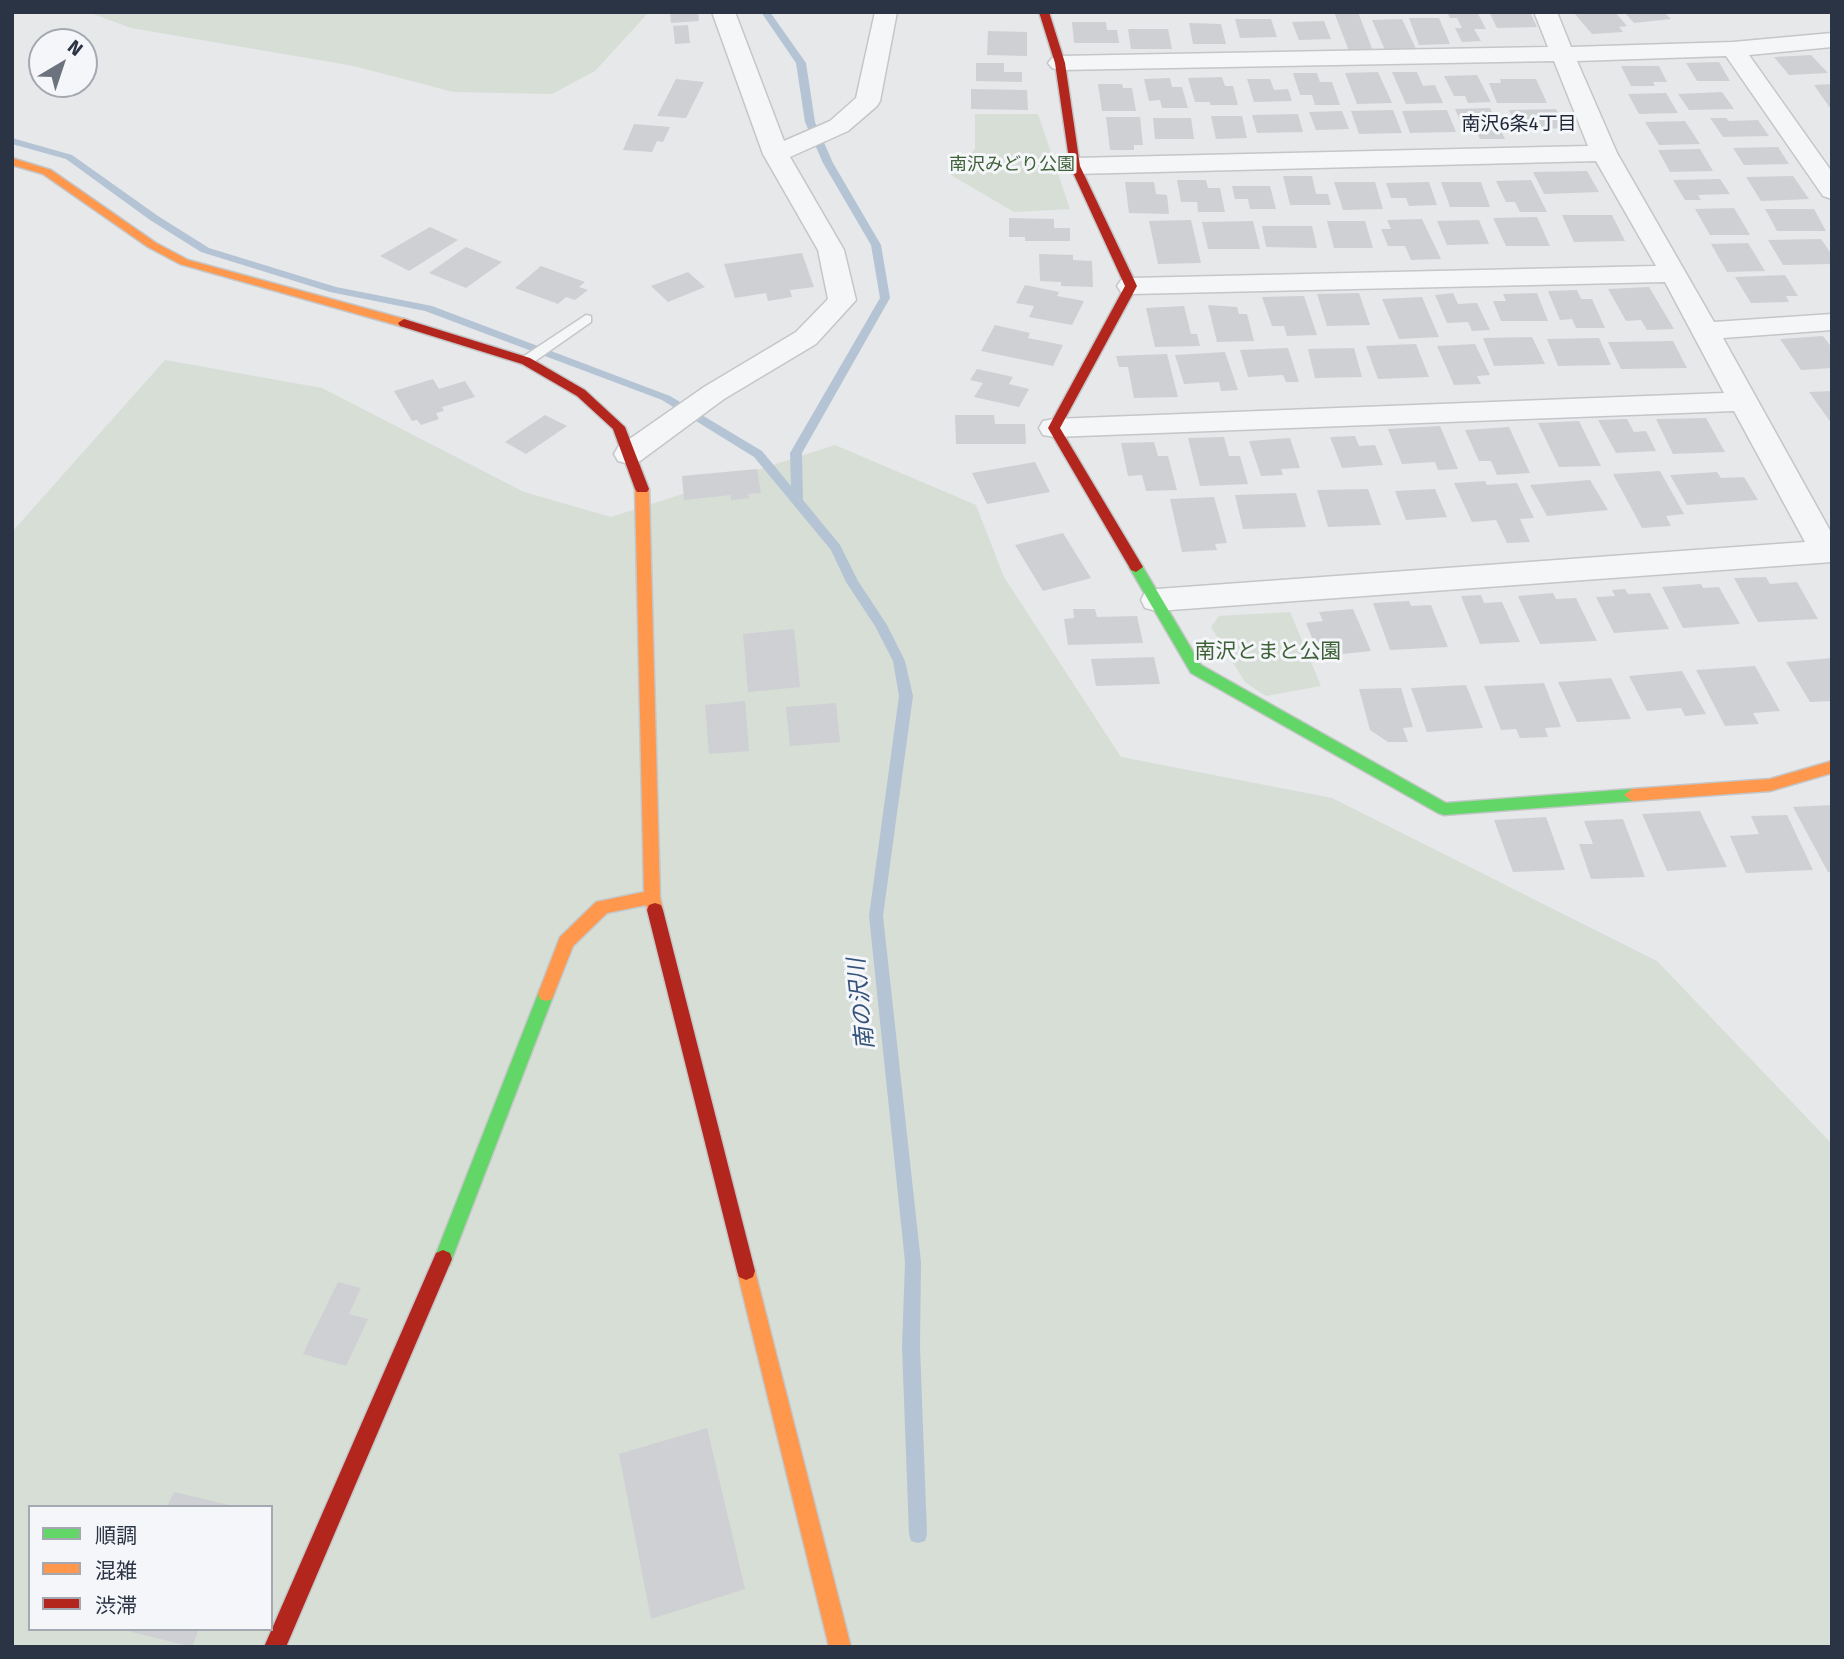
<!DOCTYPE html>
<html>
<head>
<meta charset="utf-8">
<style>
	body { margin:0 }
	#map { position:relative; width:1844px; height:1659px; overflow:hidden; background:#e6e8ea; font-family:"Fira Sans","Noto Sans JP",sans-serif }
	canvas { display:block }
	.frame { position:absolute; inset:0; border:14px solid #2b3445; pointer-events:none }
	.legend { position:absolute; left:28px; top:1505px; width:245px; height:126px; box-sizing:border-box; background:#f4f6f9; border:2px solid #a4a8b1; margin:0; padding:9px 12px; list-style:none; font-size:21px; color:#2b3445 }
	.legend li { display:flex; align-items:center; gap:14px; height:35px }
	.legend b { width:35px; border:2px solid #a4a8b1 }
	.north { position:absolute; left:28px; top:28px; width:70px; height:70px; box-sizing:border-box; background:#f4f6f9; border:2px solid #a4a8b1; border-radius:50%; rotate:39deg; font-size:19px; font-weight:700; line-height:28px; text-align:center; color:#2b3445 }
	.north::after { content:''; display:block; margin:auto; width:24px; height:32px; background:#6c737f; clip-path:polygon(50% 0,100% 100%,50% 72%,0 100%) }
</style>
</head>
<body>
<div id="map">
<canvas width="1844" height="1659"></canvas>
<div class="frame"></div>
<ul class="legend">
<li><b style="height:9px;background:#63d668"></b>順調</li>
<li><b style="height:9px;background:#ff974d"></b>混雑</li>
<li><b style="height:9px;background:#b3261e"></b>渋滞</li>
</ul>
<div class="north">N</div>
</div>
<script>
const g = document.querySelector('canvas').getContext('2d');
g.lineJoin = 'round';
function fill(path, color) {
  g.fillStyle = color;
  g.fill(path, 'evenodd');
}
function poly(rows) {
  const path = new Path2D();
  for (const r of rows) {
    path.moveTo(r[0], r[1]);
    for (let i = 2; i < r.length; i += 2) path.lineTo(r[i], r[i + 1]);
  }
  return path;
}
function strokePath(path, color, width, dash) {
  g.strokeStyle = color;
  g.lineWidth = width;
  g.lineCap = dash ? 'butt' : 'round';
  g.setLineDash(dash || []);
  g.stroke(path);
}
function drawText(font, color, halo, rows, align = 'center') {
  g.font = font + ' "Fira Sans","Noto Sans JP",sans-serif';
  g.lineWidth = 6;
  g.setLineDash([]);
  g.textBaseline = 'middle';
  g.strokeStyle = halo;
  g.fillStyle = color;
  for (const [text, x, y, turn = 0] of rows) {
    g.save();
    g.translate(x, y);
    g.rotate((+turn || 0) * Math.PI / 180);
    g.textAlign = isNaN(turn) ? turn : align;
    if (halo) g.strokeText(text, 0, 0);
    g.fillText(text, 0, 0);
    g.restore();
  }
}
const green = poly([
	[88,12,649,12,595,71,552,94,453,92,354,66,131,28],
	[975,114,1038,114,1070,209,1014,212,951,175,975,149],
	[165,360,322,388,524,492,611,517,835,445,976,505,1004,577,1121,757,1332,798,1657,961,1832,1144,1832,1647,12,1647,12,532],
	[30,1507,271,1507,271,1629,30,1629],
	[1290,612,1321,686,1266,696,1245,682,1211,627,1219,616]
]);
const stream = poly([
	[761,12,770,12,806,63,815,122,833,163,881,245,890,298,802,453,803,500,840,545,858,581,887,625,905,661,913,696,883,916,921,1262,920,1347,927,1534,925,1541,918,1543,911,1541,909,1534,902,1347,905,1262,869,916,899,696,893,661,875,626,846,582,831,550,754,457,662,400,425,311,330,292,201,252,150,220,66,159,12,144,12,138,72,155,158,216,209,248,336,287,432,306,670,396,762,451,791,486,790,453,880,298,871,245,823,163,805,122,796,63,761,12]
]);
const building = poly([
	[670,12,698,12,699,21,671,23],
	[1334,12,1358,12,1373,51,1349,51],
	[1447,12,1477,12,1486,29,1474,29,1481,41,1462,42,1455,28,1462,28,1457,18,1450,18],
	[1489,12,1530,12,1537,27,1497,28],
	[1615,12,1627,26,1619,27,1623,32,1592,34,1575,14],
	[1624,12,1664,12,1671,19,1634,23],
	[1409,18,1439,18,1450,44,1419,45],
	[1235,19,1271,19,1277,37,1240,38],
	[1402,19,1416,49,1385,50,1372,20],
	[1324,21,1331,39,1299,40,1292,22],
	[1072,22,1106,22,1107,30,1117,30,1119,43,1074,43],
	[1189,23,1221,24,1226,44,1193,44],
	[688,25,690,43,675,44,673,26],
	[1128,29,1168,29,1172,49,1131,49],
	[988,31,1027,32,1027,56,987,55],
	[1811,55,1828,73,1789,75,1774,57],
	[1719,62,1730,81,1697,81,1686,63],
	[976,63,1004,63,1004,72,1022,72,1022,82,976,81],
	[1621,66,1659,66,1667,82,1653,82,1655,86,1631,86],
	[1378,72,1392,103,1357,104,1345,73],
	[1392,72,1417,72,1423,86,1435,85,1443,103,1406,104],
	[1293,73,1317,73,1320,82,1332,82,1340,105,1315,105,1312,95,1300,95],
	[1477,75,1491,102,1468,103,1465,96,1454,96,1444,76],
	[1222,77,1225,86,1233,86,1238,105,1210,105,1210,102,1195,102,1188,78],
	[1170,78,1172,87,1182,87,1188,108,1162,108,1160,100,1149,101,1144,79],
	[676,79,704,82,686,118,657,116],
	[1247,79,1270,79,1274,90,1288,89,1292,101,1254,102],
	[1500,79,1536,79,1547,103,1497,103,1489,83,1501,83],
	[1098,84,1122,84,1123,88,1132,88,1136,111,1102,111],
	[1832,84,1832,108,1830,108,1814,85],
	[971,89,1027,90,1028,110,971,109],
	[1722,92,1734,109,1689,110,1678,94],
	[1666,93,1678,113,1639,114,1628,94],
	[1490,108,1505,139,1480,139,1476,131,1465,131,1455,109],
	[1556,109,1567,128,1512,130,1505,117,1512,117,1509,110],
	[1393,110,1402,133,1359,134,1351,111],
	[1447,110,1456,132,1410,133,1402,111],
	[1342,111,1349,129,1316,130,1309,112],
	[1298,114,1303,132,1257,133,1252,115],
	[1211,116,1242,116,1247,138,1216,139],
	[1106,117,1140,117,1143,145,1134,145,1134,150,1110,150],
	[1153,118,1191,118,1194,139,1155,139],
	[1710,118,1726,118,1729,121,1758,120,1769,136,1723,137],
	[1685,121,1700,144,1659,145,1645,122],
	[634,124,670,127,663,142,657,141,652,152,623,150],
	[1778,147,1789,164,1744,165,1733,148],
	[1700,149,1713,171,1670,172,1658,150],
	[1587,171,1599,192,1544,194,1533,172],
	[1283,176,1312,176,1316,194,1328,194,1331,205,1290,205],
	[1793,176,1809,199,1761,201,1746,177],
	[1720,179,1730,194,1698,195,1701,200,1685,200,1673,180],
	[1177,180,1206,180,1208,188,1220,188,1225,212,1198,212,1197,202,1181,202],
	[1531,180,1547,212,1520,212,1515,202,1506,202,1496,181],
	[1125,182,1154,182,1156,194,1167,195,1169,214,1129,213],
	[1334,182,1375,182,1383,209,1343,210],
	[1429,182,1437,205,1409,206,1406,198,1391,198,1386,183],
	[1441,182,1481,182,1490,207,1450,207],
	[1232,186,1270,186,1276,209,1250,209,1248,199,1235,199],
	[1734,208,1750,235,1710,235,1695,209],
	[1765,209,1814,209,1826,231,1777,231],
	[1562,215,1612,215,1625,241,1574,242],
	[1537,217,1550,246,1506,246,1493,218],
	[1009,218,1054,219,1054,228,1070,228,1070,241,1025,241,1025,237,1009,237],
	[1422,219,1441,259,1411,260,1405,246,1388,246,1381,229,1391,229,1387,220],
	[1191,220,1201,263,1158,264,1149,221],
	[1479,220,1489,244,1447,245,1437,221],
	[1253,221,1260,249,1208,249,1202,222],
	[1327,221,1365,221,1373,248,1334,248],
	[1262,226,1312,226,1317,248,1266,247],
	[430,227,458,240,409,271,380,256],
	[1821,239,1832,255,1832,264,1783,265,1768,240],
	[1748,243,1765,271,1727,272,1711,244],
	[466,247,502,262,466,288,429,273],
	[802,253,814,287,790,290,792,297,768,301,766,293,735,298,724,264],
	[1039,254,1073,255,1073,260,1092,261,1093,287,1061,286,1061,282,1040,281],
	[541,266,585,282,579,287,588,290,575,300,566,297,558,304,515,288],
	[688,272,705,287,668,302,651,286],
	[1785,275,1798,296,1786,296,1789,302,1751,303,1735,277],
	[1025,285,1059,292,1057,296,1084,301,1072,325,1029,317,1034,306,1016,303],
	[1649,287,1674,329,1647,330,1641,320,1626,321,1608,289],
	[1577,290,1581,299,1592,299,1605,328,1576,328,1572,319,1560,320,1548,291],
	[1359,293,1370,325,1327,326,1317,294],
	[1453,293,1458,304,1477,303,1490,330,1472,331,1468,322,1447,323,1435,295],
	[1537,293,1548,321,1501,321,1493,301,1506,301,1503,294],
	[1304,296,1317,335,1287,336,1284,326,1272,326,1262,297],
	[1422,297,1439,337,1399,339,1382,299],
	[1208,305,1237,307,1239,314,1247,314,1254,341,1217,342],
	[1184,306,1191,334,1197,334,1200,346,1155,347,1146,308],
	[995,325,1030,333,1028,338,1063,345,1053,366,981,351],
	[1823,336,1832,348,1832,368,1801,370,1780,339],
	[1532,337,1545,364,1494,366,1483,338],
	[1599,338,1611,365,1558,366,1547,339],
	[1673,341,1687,368,1621,369,1608,342],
	[1416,344,1429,377,1378,379,1366,346],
	[1475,344,1490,375,1477,376,1481,384,1454,385,1437,346],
	[1288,348,1299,382,1286,382,1283,375,1248,377,1240,350],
	[1354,348,1362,377,1315,378,1308,349],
	[1225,352,1238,390,1221,391,1219,382,1184,384,1175,355],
	[1167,354,1178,397,1134,398,1128,367,1119,367,1116,356],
	[977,369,1013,377,1009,384,1029,389,1019,407,974,397,983,383,970,380],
	[433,379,439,389,465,381,475,397,442,407,444,411,436,413,439,419,421,425,417,420,412,421,394,391],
	[1832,391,1832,424,1809,392],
	[545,415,567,426,526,454,505,442],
	[955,415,994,415,995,424,1025,424,1026,444,956,444],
	[1706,418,1725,452,1673,454,1656,419],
	[1627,419,1634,432,1646,431,1656,451,1616,453,1598,420],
	[1579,421,1601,466,1559,467,1538,423],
	[1440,426,1458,469,1438,470,1435,462,1402,464,1388,429],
	[1509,427,1530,473,1497,475,1491,461,1479,461,1465,430],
	[1355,436,1359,446,1375,445,1383,465,1342,468,1330,437],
	[1224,437,1229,456,1240,456,1248,484,1200,486,1188,438],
	[1290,438,1300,468,1281,469,1283,475,1261,476,1249,441],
	[1154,442,1158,456,1168,456,1177,490,1146,491,1142,475,1128,476,1121,443],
	[1035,462,1050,492,987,504,972,473],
	[757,469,761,493,748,494,749,498,731,500,731,495,684,500,682,476],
	[1660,471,1684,514,1666,516,1671,526,1642,528,1613,474],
	[1717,472,1721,478,1744,477,1758,500,1687,505,1670,475],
	[1590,480,1608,510,1547,516,1530,485],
	[1485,481,1487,485,1517,483,1534,518,1520,519,1530,542,1507,543,1496,520,1472,522,1454,483],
	[1368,489,1381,525,1328,527,1317,490],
	[1435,489,1447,517,1406,520,1395,491],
	[1296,493,1306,527,1243,529,1235,495],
	[1214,497,1227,543,1215,544,1217,550,1182,552,1170,499],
	[1063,533,1091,578,1043,591,1015,545],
	[1766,577,1770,584,1797,582,1818,619,1758,622,1734,578],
	[1701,584,1703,588,1719,587,1740,624,1683,628,1662,587],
	[1625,589,1628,594,1650,593,1669,629,1614,633,1596,597,1615,596,1612,590],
	[1553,593,1556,599,1576,598,1597,641,1540,644,1518,596],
	[1481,595,1484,603,1502,602,1520,642,1480,644,1461,596],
	[1409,601,1411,606,1431,605,1448,647,1390,650,1373,603],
	[1073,609,1095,609,1097,617,1137,616,1143,643,1068,645,1064,619,1074,618],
	[1353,609,1371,651,1333,655,1329,643,1315,645,1306,623,1323,621,1319,612],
	[794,629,800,687,748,692,743,634],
	[1154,657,1160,684,1096,686,1091,659],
	[1832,658,1832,701,1810,702,1786,662],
	[1755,666,1780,711,1753,713,1759,724,1725,726,1696,670],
	[1682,671,1706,714,1685,716,1681,708,1647,711,1629,676],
	[1611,678,1631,719,1577,722,1558,682],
	[1544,683,1561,727,1545,728,1548,737,1520,738,1516,729,1501,730,1484,686],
	[1466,685,1483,728,1427,732,1411,688],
	[1401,688,1413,727,1403,728,1408,742,1388,742,1370,730,1359,689],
	[745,701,749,751,709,754,705,705],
	[836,703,840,742,790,746,786,707],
	[1832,805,1832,872,1828,872,1793,807],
	[1700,811,1727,867,1667,871,1642,814],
	[1787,815,1813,870,1746,873,1730,836,1759,834,1751,816],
	[1546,817,1565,870,1513,872,1494,820],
	[1623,819,1645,877,1591,879,1579,844,1593,844,1584,821],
	[338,1282,361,1288,349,1314,368,1319,346,1366,303,1354],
	[707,1428,745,1589,651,1619,619,1454],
	[174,1492,233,1506,233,1507,167,1507],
	[120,1629,199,1629,192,1647]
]);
const lane = poly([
	[586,315,591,316,591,322,531,364,521,364,521,358,586,315]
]);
const street = poly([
	[712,12,735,12,784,141,830,121,856,98,875,12,897,12,880,101,877,106,848,131,790,157,844,250,856,300,816,344,724,399,640,461,629,464,618,461,614,454,618,447,704,387,796,332,828,299,818,250,763,154,712,12],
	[1534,12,1557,12,1571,47,1733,42,1832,33,1832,47,1749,55,1832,172,1832,199,1823,196,1726,56,1577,61,1617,153,1714,322,1832,314,1832,330,1723,338,1832,534,1832,562,1157,611,1145,608,1141,600,1145,592,1157,589,1805,542,1734,411,1054,437,1043,435,1039,428,1043,421,1054,419,1724,393,1665,282,1131,294,1121,292,1117,286,1121,280,1131,278,1656,266,1596,161,1075,174,1066,171,1062,166,1066,161,1075,158,1588,146,1554,61,1060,70,1052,68,1048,63,1052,58,1060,56,1548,47,1534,12]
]);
const fast = poly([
	[1136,562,1141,564,1201,665,1446,803,1632,789,1640,795,1632,801,1444,815,1438,813,1191,673,1129,567,1136,562],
	[546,987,552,989,554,994,452,1259,450,1265,443,1268,436,1265,434,1259,538,994,540,989,546,987]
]);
const slow = poly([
	[12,158,51,170,156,243,188,260,408,320,410,323,408,326,400,326,180,264,148,247,43,174,12,165,12,158],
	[642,485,649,489,660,897,663,910,661,915,655,917,649,915,646,905,607,913,573,946,554,994,552,999,546,1001,540,999,538,994,560,937,596,902,644,892,635,489,642,485],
	[1832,761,1832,773,1770,791,1632,801,1624,795,1632,789,1770,779,1832,761],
	[746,1262,753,1265,755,1271,851,1647,829,1647,737,1271,739,1265,746,1262]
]);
const jam = poly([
	[1039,12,1049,12,1065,63,1080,166,1137,286,1060,428,1143,567,1136,572,1131,570,1048,428,1125,286,1070,166,1055,63,1039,12],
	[404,319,530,358,585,390,625,427,649,489,647,492,637,492,635,489,613,429,577,396,522,364,400,326,398,323,404,319],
	[655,903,661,905,663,910,755,1271,753,1277,746,1280,739,1277,737,1271,647,910,649,905,655,903],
	[443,1250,450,1253,452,1259,286,1647,264,1647,436,1253,443,1250]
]);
const farParknames = [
	["南沢みどり公園",1012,165]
];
const farNeighbourhoodnames = [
	["南沢6条4丁目",1519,125]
];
const parkNames = [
	["南沢とまと公園",1268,652]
];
const waterNames = [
	["南の沢川",862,1004,-96]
];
fill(green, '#d6ded6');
fill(stream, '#b4c4d5');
fill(building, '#ced0d3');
strokePath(lane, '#c4c6c8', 3);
strokePath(street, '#c4c6c8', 3);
strokePath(fast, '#c4c6c8', 3);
strokePath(slow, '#c4c6c8', 3);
strokePath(jam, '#c4c6c8', 3);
fill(lane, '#f5f6f7');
fill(street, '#f5f6f7');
fill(fast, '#63d668');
fill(slow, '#ff974d');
fill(jam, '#b3261e');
drawText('18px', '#3f6138', '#f4f6f9', farParknames);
drawText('19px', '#1d2536', '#f4f6f9', farNeighbourhoodnames);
drawText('21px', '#3f6138', '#f4f6f9', parkNames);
drawText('italic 23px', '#34527a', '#f4f6f9', waterNames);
</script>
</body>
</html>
